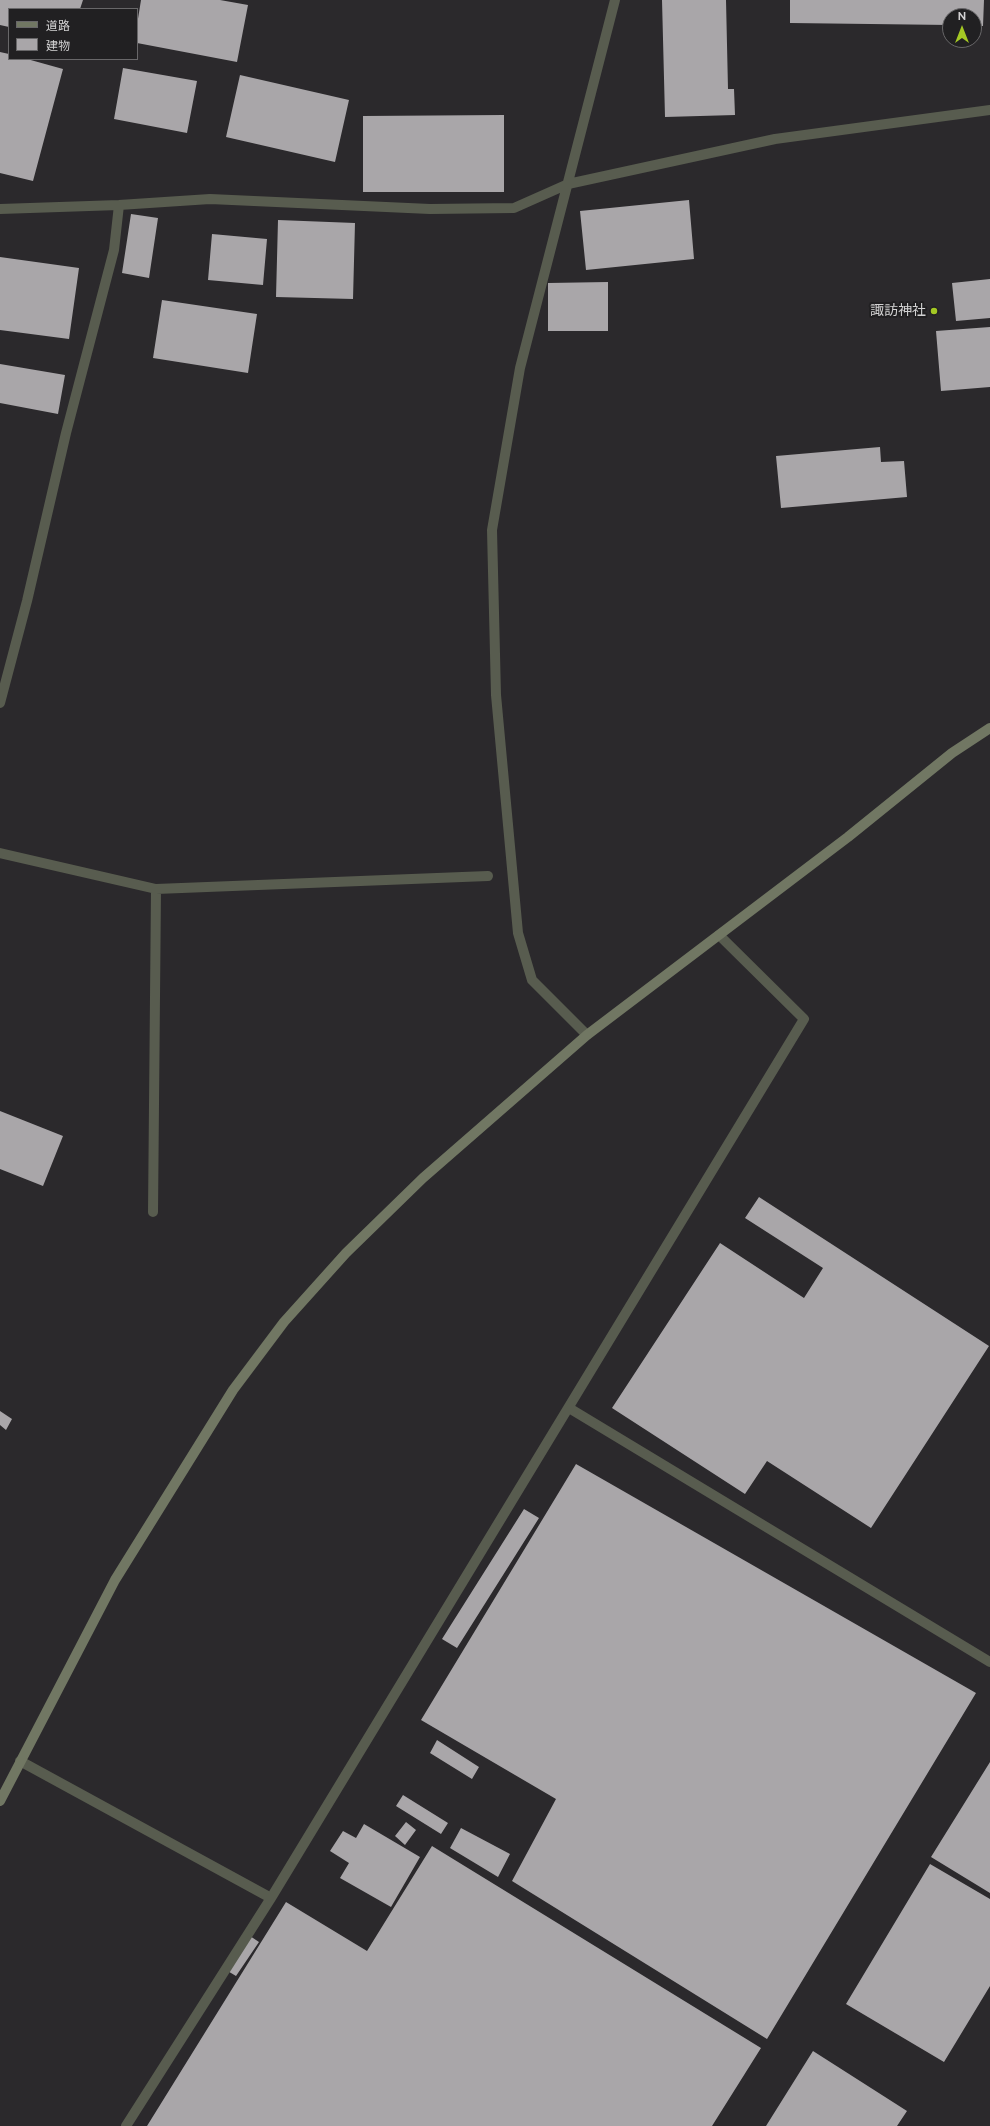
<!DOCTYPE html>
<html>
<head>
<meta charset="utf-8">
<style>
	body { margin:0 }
	#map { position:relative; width:990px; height:2126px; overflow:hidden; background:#2b292c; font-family:Raleway,"Noto Sans JP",sans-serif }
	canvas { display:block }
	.legend { position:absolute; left:8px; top:8px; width:130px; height:52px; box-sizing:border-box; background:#212022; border:1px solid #686769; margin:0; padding:5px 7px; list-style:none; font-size:12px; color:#d3d2d3 }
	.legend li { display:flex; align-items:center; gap:8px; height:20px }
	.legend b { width:20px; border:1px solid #686769 }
	.north { position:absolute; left:942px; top:8px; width:40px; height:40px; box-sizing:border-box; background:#212022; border:1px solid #686769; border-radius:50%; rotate:0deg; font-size:11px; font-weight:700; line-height:16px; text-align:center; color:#d3d2d3 }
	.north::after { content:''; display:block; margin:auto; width:14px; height:18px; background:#a4c824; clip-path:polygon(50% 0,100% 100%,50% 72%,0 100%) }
</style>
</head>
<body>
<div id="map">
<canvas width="990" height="2126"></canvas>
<ul class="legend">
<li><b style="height:5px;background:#717763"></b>道路</li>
<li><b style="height:11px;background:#a9a6a9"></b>建物</li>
</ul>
<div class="north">N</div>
</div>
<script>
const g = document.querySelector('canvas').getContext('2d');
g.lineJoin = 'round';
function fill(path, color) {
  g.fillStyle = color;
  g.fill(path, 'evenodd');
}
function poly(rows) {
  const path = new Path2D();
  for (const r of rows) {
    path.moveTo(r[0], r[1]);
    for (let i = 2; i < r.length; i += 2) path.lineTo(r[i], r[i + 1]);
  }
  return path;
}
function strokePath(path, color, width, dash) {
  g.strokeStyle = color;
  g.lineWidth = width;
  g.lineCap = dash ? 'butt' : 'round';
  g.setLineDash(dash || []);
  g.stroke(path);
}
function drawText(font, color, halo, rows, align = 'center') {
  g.font = font + ' Raleway,"Noto Sans JP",sans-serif';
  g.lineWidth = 4;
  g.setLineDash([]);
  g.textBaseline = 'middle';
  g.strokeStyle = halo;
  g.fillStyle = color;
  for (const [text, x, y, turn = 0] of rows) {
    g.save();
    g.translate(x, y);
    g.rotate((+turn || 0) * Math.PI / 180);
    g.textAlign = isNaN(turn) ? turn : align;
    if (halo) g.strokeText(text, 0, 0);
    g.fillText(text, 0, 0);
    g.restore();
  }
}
const building = poly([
	[0,0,83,0,80,9,9,9,9,27,0,25],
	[141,0,220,0,248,5,237,62,137,43,137,25],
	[662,0,726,0,728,89,734,89,735,115,665,117],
	[790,0,984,0,983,26,974,26,974,16,950,16,950,25,790,23],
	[0,52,9,54,9,59,27,59,63,69,33,181,0,173],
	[123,68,197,81,187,133,114,119],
	[240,75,349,100,335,162,226,137],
	[504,115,504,192,363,192,363,116],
	[689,200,694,259,586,270,580,211],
	[131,214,158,218,149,278,122,273],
	[278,220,355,223,353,299,276,297],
	[212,234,267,239,263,285,208,280],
	[0,257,79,268,69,339,0,330],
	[990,279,990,318,956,321,952,283],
	[608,282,608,331,548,331,548,283],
	[162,300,257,314,248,373,153,358],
	[990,327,990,387,941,391,936,331],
	[0,364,65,375,58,414,0,403],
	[880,447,881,462,904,461,907,497,781,508,776,456],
	[0,1111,63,1136,43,1186,0,1169],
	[759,1197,989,1346,871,1528,767,1461,745,1494,612,1408,720,1243,804,1298,823,1268,745,1218],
	[0,1411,12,1419,6,1430,0,1425],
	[576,1464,976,1693,767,2039,512,1881,556,1799,421,1720],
	[524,1509,539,1518,457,1648,442,1639],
	[437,1740,479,1767,472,1779,430,1753],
	[990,1762,990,1893,931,1857],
	[403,1795,448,1823,441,1834,396,1806],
	[406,1822,416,1830,405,1845,395,1836],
	[364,1824,420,1857,391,1907,340,1878,349,1863,330,1851,343,1831,356,1838],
	[461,1828,510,1854,498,1877,450,1848],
	[432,1846,761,2048,712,2126,147,2126,286,1902,367,1951],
	[930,1864,990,1899,990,1986,944,2062,846,2004],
	[250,1936,259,1942,236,1976,226,1970],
	[813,2051,907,2111,897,2126,766,2126]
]);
const lane = poly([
	[0,853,156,889,488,876],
	[153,1212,156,889],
	[569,1408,990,1662],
	[20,1761,271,1898],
	[126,2126,271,1898,804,1019,719,935]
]);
const street = poly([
	[0,209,119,205,210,199,430,209,514,208,568,184,775,139,990,110],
	[0,703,27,601,66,433,114,250,119,205],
	[587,1035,532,980,518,933,496,695,492,530,520,368,615,0]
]);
const secondary = poly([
	[0,1801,115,1580,233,1390,284,1322,346,1253,423,1178,587,1035,848,837,952,753,990,728]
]);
const markers = [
	[934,311,4,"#a4c824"]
];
const poiNames = [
	["諏訪神社",926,311]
];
fill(building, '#a9a6a9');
strokePath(lane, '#585c4f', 10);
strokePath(street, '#585c4f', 10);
strokePath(secondary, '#717763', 10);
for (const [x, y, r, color] of markers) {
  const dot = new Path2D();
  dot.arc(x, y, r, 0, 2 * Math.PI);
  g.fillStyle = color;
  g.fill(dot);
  strokePath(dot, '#212022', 1.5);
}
drawText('14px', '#d3d2d3', '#212022', poiNames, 'right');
</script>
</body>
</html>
